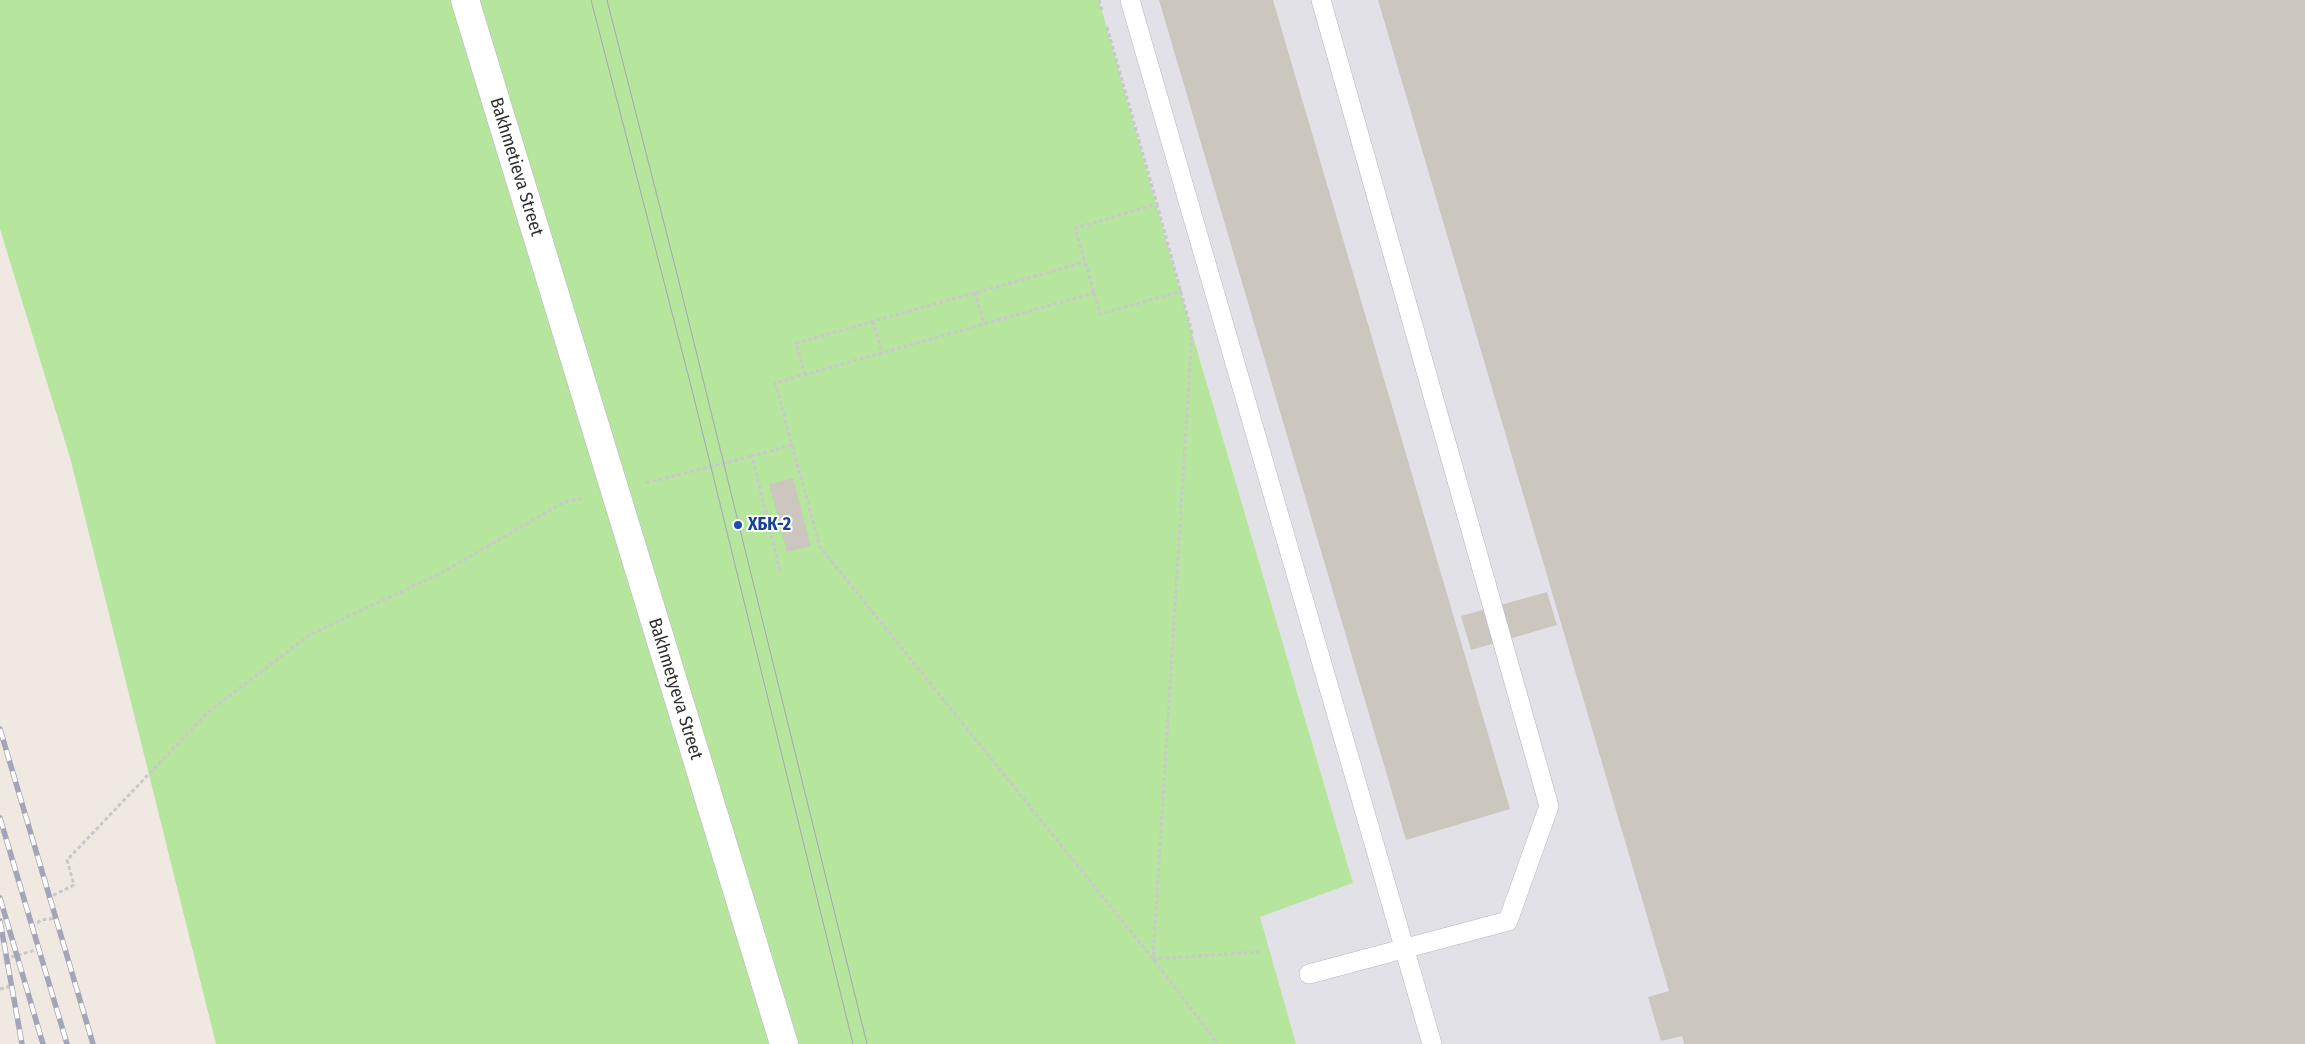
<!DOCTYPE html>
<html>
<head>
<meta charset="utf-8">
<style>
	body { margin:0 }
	canvas { display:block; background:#efe9e1 }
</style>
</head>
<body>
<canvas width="2305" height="1044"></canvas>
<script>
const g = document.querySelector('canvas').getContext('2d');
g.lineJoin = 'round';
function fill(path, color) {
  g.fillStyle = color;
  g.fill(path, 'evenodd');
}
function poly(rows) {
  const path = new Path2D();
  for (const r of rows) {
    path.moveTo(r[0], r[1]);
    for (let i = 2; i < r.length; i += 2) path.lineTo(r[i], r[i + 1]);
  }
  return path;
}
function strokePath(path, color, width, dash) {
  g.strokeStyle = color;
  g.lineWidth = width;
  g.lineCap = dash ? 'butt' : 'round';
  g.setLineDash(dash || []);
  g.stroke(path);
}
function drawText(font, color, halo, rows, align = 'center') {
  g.font = font + ' "Fira Sans Condensed",sans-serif';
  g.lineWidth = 4;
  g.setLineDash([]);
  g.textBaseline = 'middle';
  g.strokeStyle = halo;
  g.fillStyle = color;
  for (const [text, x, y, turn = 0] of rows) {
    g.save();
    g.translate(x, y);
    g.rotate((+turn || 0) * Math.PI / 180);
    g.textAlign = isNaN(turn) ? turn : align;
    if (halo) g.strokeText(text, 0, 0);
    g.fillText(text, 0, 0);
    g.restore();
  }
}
const industrial = poly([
	[1099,0,2305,0,2305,1044,1296,1044,1259,917,1353,883,1192,333]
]);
const green = poly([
	[0,0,1099,0,1192,333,1353,883,1260,917,1296,1044,216,1044,71,461,0,229]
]);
const building = poly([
	[1159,0,1273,0,1510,809,1406,840],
	[1378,0,2305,0,2305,1044,1684,1044,1682,1036,1661,1041,1648,997,1669,991],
	[793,478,811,546,787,552,769,484],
	[1547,592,1557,625,1471,650,1461,616]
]);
const path = poly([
	[1099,0,1102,11],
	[1107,27,1157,204,1075,228,1094,293,1100,314,1182,291],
	[1157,204,1192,333,1153,959,1260,952],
	[975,292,984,324],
	[873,321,882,353],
	[805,375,796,343,1085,262],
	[792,445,820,547,1153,959,1218,1044],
	[646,483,752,456],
	[780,571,752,456,792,445,775,383,1094,293],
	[0,989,11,986,5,959,39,949,32,927,41,920,56,918,50,897,74,885,67,860,208,712,311,634,443,572,564,502,584,498]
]);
const lane = poly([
	[1130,0,1432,1044],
	[1309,974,1508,921,1549,806,1321,0]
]);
const secondary = poly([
	[465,0,784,1044]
]);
const tram = poly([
	[591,0,692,390,853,1044],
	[607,0,677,274,867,1044]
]);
const rail = poly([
	[0,729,93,1044],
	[0,818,67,1044],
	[0,898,43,1044],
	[0,921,22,1044]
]);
const markers = [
	[738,525,5,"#1a4fb4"]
];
const streetNames = [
	["Bakhmetieva Street",516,167,73],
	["Bakhmetyeva Street",675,689,73]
];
const transitNames = [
	["ХБК-2",748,525]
];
fill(industrial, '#e3e1e8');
fill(green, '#b6e59e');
fill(building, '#cbc7bf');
strokePath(lane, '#b4b7c1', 20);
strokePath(secondary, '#b4b7c1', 29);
strokePath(path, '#c9c9c9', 3, [4, 2.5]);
strokePath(lane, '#fff', 19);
strokePath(secondary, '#fff', 28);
strokePath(tram, '#a3a6b8', 1);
strokePath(rail, '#a3a6b8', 5.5);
strokePath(rail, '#fff', 4, [11]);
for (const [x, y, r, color] of markers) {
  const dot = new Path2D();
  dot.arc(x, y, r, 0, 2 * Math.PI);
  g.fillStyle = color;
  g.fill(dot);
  strokePath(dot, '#fff', 2);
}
drawText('18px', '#2e2e2e', '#fff', streetNames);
drawText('bold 18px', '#164399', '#fff', transitNames, 'left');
</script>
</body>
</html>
